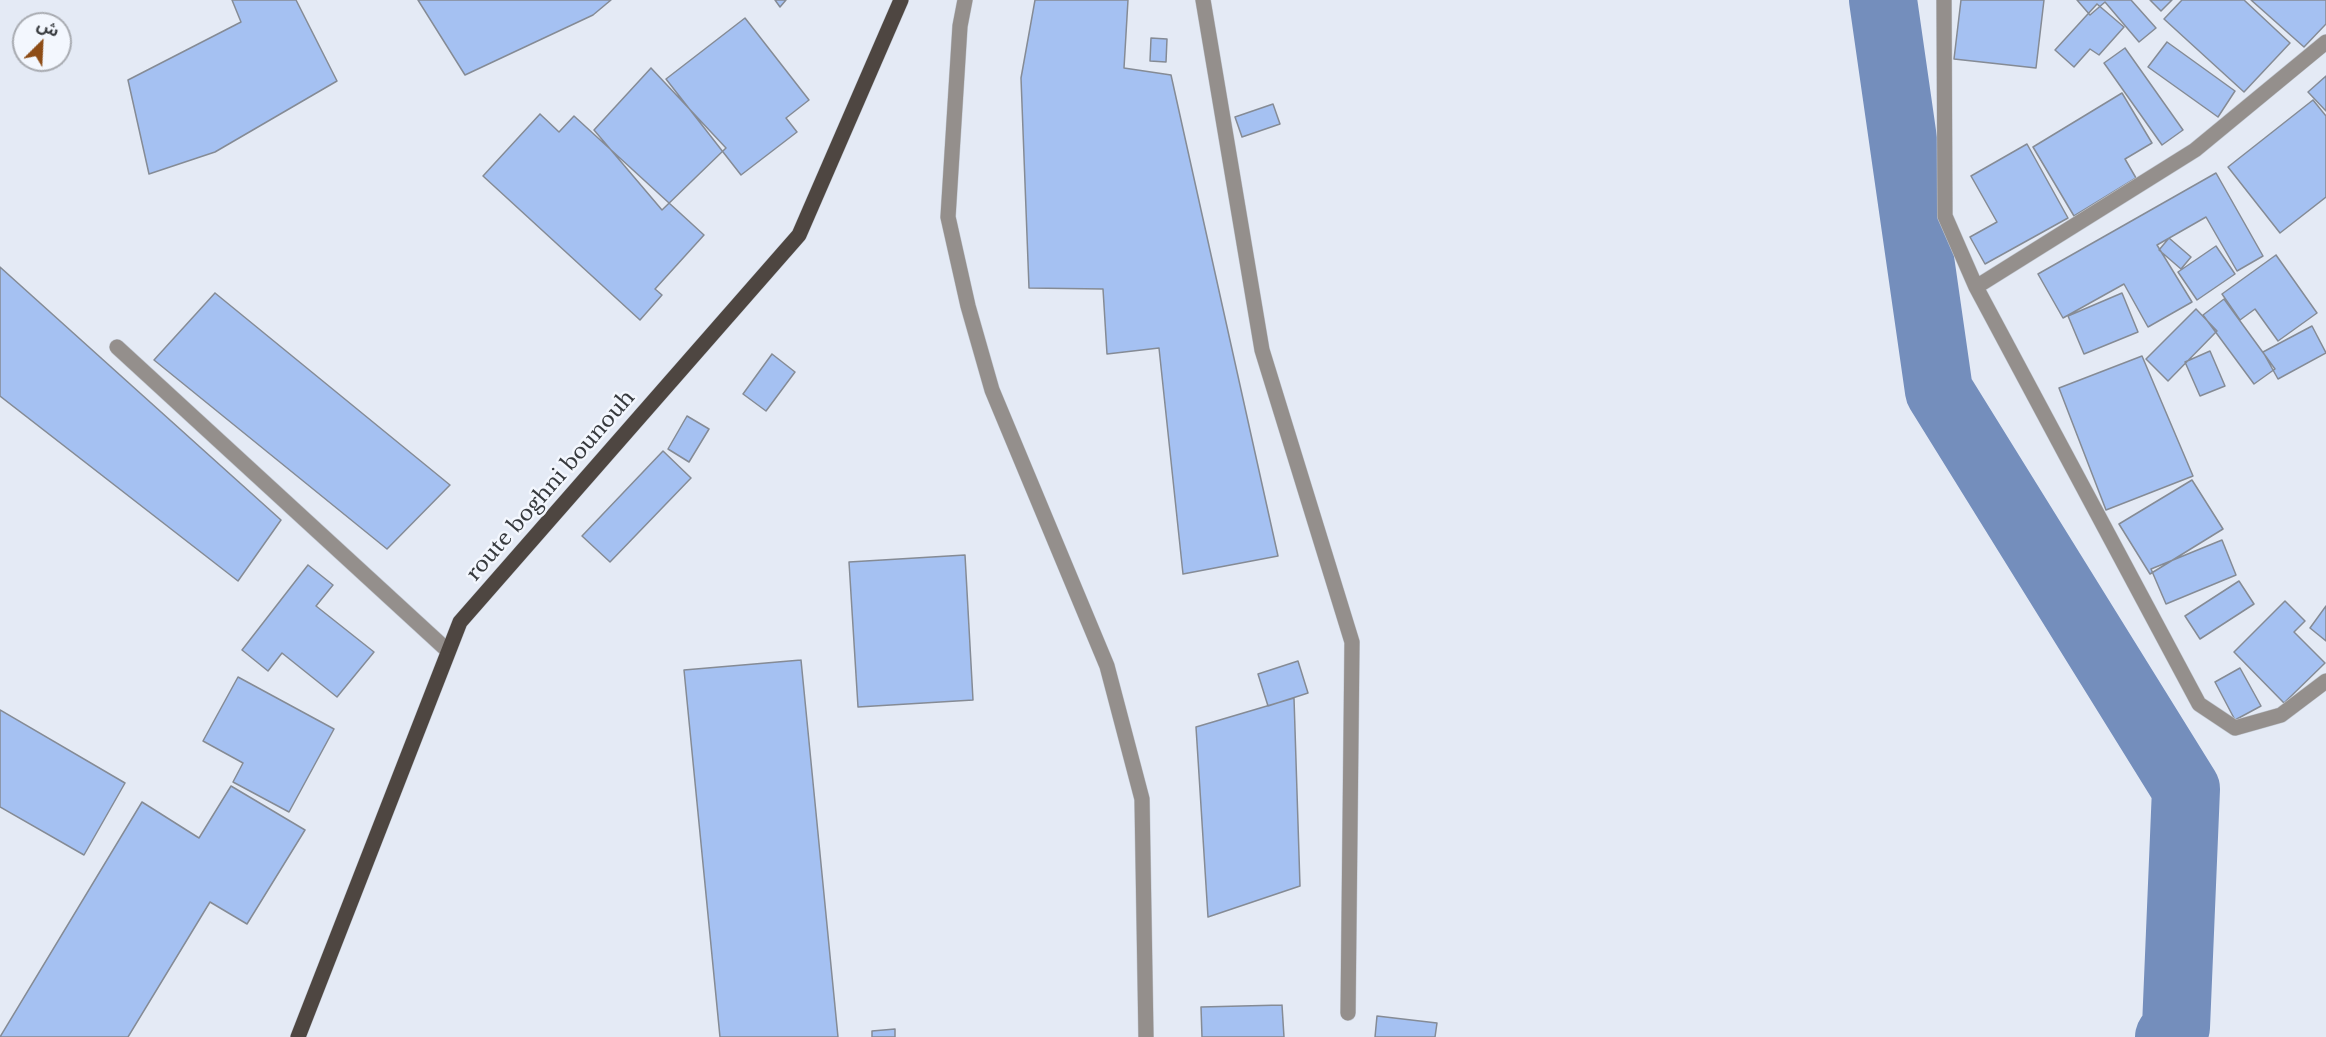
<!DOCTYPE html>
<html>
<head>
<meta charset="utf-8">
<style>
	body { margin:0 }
	#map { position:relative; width:2326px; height:1037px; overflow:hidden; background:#e4eaf5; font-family:"Libre Baskerville","Noto Sans Arabic",serif }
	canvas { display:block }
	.north { position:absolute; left:12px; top:12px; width:60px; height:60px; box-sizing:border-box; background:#f3f7fe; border:2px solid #a8abb1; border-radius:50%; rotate:24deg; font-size:16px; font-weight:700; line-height:24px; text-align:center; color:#373a3e }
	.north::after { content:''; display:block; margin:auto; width:21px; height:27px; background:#8d4c16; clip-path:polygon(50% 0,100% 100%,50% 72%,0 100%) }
</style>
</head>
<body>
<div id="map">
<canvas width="2326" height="1037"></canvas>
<div class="north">ش</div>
</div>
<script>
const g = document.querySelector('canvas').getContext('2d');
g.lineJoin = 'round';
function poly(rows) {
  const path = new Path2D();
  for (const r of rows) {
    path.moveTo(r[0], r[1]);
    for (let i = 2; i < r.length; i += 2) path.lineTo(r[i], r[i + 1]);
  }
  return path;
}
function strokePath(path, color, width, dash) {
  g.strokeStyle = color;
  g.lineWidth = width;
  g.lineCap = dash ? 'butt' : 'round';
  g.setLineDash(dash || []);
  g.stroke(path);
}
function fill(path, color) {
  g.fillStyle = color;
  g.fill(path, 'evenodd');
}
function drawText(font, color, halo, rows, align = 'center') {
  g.font = font + ' "Libre Baskerville",serif';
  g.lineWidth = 5;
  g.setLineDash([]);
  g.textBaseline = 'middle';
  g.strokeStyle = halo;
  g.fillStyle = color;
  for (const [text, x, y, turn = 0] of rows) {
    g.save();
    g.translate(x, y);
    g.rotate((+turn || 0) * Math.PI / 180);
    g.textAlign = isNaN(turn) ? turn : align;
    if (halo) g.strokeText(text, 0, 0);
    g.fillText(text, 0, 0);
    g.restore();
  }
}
const river = poly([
	[1883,0,1939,391,2186,789,2176,1027,2169,1037]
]);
const building = poly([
	[232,0,296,0,337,81,215,152,149,174,128,80,241,22,232,0],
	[418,0,611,0,593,15,465,75,418,0],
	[775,0,786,0,780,7,775,0],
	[1035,0,1128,0,1124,68,1171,75,1278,556,1183,574,1159,348,1107,354,1103,289,1029,288,1021,78,1035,0],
	[1961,0,2044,0,2036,68,1954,59,1961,0],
	[2077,0,2131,0,2156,28,2139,42,2105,2,2090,15,2077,0],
	[2150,0,2172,0,2161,11,2150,0],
	[2182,0,2244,0,2290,43,2244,92,2164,19,2182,0],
	[2251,0,2326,0,2326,24,2304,47,2251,0],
	[2097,4,2124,27,2099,55,2090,49,2074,67,2055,50,2097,4],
	[745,18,809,100,786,118,797,132,741,175,666,79,745,18],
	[1151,38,1167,39,1166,62,1150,61,1151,38],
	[2167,42,2235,91,2218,117,2148,67,2167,42],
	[2125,48,2183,130,2162,145,2104,63,2125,48],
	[651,68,726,148,662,210,594,130,651,68],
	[2326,76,2326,111,2308,92,2326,76],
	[2122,93,2152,143,2125,159,2136,178,2074,216,2033,147,2122,93],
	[2313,100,2326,116,2326,197,2280,233,2228,167,2313,100],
	[1273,104,1280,124,1242,137,1235,117,1273,104],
	[540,114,559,132,574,116,704,235,655,289,662,295,640,320,483,176,540,114],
	[2027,144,2068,218,1985,264,1970,237,1997,222,1971,176,2027,144],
	[2216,173,2263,256,2237,271,2206,217,2157,245,2192,302,2148,327,2124,284,2063,318,2038,274,2216,173],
	[2169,238,2191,257,2181,269,2159,250,2169,238],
	[2216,246,2235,274,2197,300,2178,272,2216,246],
	[2276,255,2317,313,2278,341,2255,309,2240,320,2222,294,2276,255],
	[0,267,281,520,238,581,0,396,0,267],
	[215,293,450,485,387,549,154,360,215,293],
	[2122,293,2138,332,2084,354,2068,316,2122,293],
	[2224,299,2275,369,2254,384,2203,315,2224,299],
	[2196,309,2217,331,2168,381,2146,359,2196,309],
	[2312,326,2326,353,2278,379,2263,352,2312,326],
	[2210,351,2225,386,2200,396,2185,362,2210,351],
	[772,354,795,372,766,411,743,394,772,354],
	[2142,356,2193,476,2106,510,2059,388,2142,356],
	[687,416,709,429,689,462,668,449,687,416],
	[663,451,691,478,610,562,582,536,663,451],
	[2192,480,2223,529,2150,574,2119,524,2192,480],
	[2222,540,2236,575,2166,604,2151,569,2222,540],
	[965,555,973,700,858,707,849,562,965,555],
	[308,565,333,585,316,606,374,652,337,697,282,653,268,671,242,650,308,565],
	[2239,581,2254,604,2200,639,2185,616,2239,581],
	[2285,601,2305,621,2294,632,2325,663,2284,703,2234,652,2285,601],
	[2326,606,2326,641,2310,628,2326,606],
	[801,660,838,1037,720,1037,684,670,801,660],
	[1298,661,1308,693,1268,706,1258,674,1298,661],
	[2240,668,2261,706,2235,720,2215,682,2240,668],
	[238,677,334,729,289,812,233,782,243,763,203,741,238,677],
	[1294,698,1300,886,1208,917,1196,727,1294,698],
	[0,710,125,783,84,855,0,807,0,710],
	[231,786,305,830,247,924,210,902,128,1037,0,1037,142,802,199,838,231,786],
	[1282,1005,1284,1037,1202,1037,1201,1007,1282,1005],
	[1377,1016,1437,1023,1435,1037,1375,1037,1377,1016],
	[895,1029,895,1037,872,1037,872,1031,895,1029]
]);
const minor = poly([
	[965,0,960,26,948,217,968,306,992,390,1107,666,1142,799,1146,1037],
	[1203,0,1262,350,1352,642,1348,1013],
	[1944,0,1945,216,1976,287],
	[2326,42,2195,150,1976,287,2199,704,2235,728,2281,715,2326,681],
	[117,347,448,651]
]);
const major = poly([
	[298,1037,460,622,799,235,901,0]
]);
const streetNames = [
	["route boghni bounouh",551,486,-49]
];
strokePath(river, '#748ebc', 68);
fill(building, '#a5c1f2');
strokePath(building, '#858b95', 1.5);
strokePath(minor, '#c1c7d0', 16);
strokePath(major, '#c1c7d0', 16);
strokePath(minor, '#948f8c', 15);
strokePath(major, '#4e4641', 15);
drawText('21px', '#373a3e', '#f3f7fe', streetNames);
</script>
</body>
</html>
